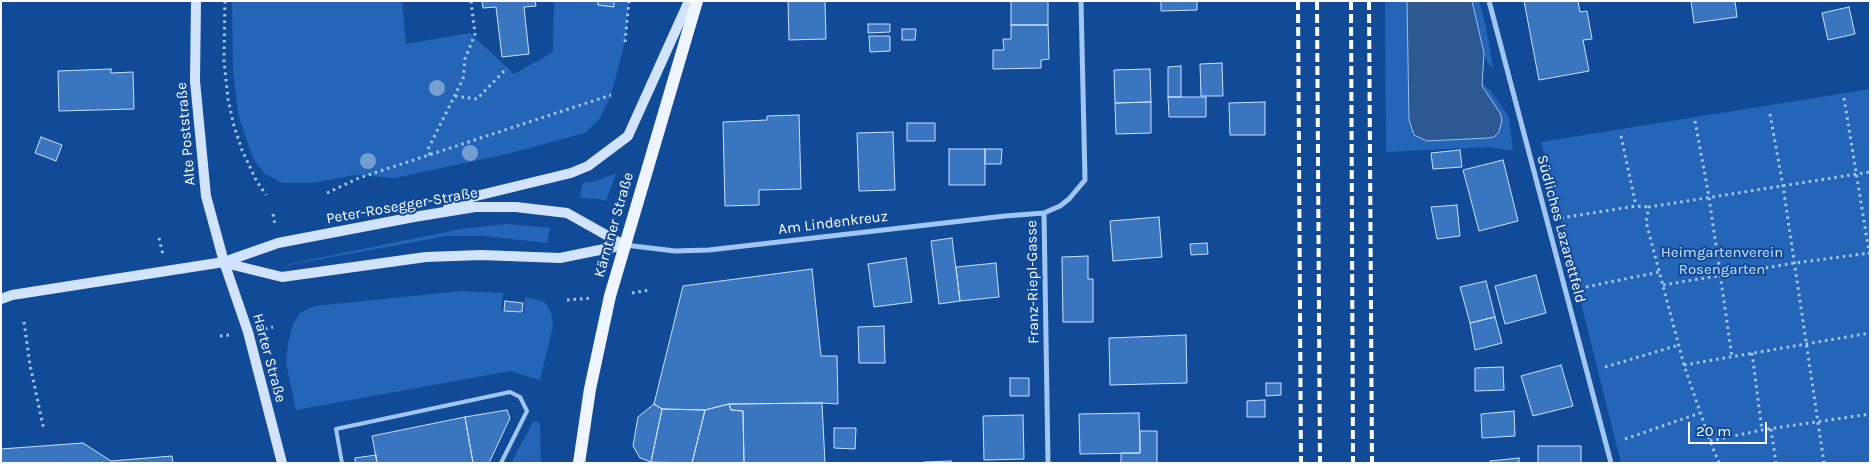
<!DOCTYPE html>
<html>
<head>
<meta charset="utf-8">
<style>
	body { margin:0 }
	#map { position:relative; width:1871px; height:464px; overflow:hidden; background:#114b98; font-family:Karla,sans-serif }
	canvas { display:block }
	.frame { position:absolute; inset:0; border:2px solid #fff; pointer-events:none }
	.scale { position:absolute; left:1688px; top:422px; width:79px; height:22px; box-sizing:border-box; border:2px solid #fff; border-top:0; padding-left:6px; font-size:15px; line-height:18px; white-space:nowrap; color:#fff; -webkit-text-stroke:4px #114b98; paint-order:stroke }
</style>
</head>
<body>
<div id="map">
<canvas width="1871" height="464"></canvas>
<div class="frame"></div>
<div class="scale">20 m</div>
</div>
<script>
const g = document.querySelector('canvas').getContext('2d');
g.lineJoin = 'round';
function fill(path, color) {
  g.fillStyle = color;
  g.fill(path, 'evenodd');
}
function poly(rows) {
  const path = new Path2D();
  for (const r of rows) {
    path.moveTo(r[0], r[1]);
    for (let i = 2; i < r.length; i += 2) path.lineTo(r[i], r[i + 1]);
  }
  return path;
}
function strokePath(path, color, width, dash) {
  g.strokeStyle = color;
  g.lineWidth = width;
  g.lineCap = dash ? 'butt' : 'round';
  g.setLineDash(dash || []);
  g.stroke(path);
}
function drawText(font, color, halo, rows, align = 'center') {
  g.font = font + ' Karla,sans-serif';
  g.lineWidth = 4;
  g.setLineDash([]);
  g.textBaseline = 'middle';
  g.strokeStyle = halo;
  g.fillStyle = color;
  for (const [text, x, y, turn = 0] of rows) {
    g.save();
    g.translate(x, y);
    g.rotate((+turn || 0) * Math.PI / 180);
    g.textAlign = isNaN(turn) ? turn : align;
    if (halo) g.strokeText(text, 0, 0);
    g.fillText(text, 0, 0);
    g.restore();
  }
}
const green = poly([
	[232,1,402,1,406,44,470,33,514,74,553,52,554,1,629,1,625,42,611,95,600,118,585,133,507,154,395,178,355,175,312,183,282,183,264,173,253,158,238,114,233,70],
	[1385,1,1479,1,1486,27,1493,68,1490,67,1478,43,1473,63,1484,85,1490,90,1509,117,1513,151,1489,147,1386,152],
	[1870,89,1870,463,1621,463,1541,142],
	[614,174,616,174,606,201,599,199,580,198,583,183,596,181],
	[506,224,550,228,547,243,484,236,447,236,288,265,289,264,461,229],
	[462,291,503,293,501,311,524,313,525,297,545,302,551,312,553,326,540,380,510,371,296,410,286,362,288,343,293,324,300,313,315,306],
	[536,421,540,424,541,463,511,463,533,422]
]);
const water = poly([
	[1407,1,1472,1,1484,53,1482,86,1500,113,1502,120,1499,132,1494,137,1488,138,1427,141,1414,135,1409,120,1407,1]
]);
const building = poly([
	[482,1,535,1,536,6,524,7,529,54,502,57,496,7,483,8,482,1],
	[598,1,614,1,614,7,598,5,598,1],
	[788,1,825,1,826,39,789,40,788,1],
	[1011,1,1048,1,1048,25,1011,25,1011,1],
	[1161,1,1197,1,1197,10,1161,11,1161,1],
	[1524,1,1578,1,1580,12,1587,11,1592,39,1583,40,1589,71,1539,80,1524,1],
	[1691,1,1735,1,1737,17,1694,23,1691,1],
	[1849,7,1855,34,1828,40,1822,13,1849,7],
	[868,24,890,24,890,32,868,33,868,24],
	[1011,25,1048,25,1049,59,1041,60,1041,68,993,69,993,50,1004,50,1003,39,1011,39,1011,25],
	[902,29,916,29,915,40,902,40,902,29],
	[869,36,890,36,890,51,870,52,869,36],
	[1222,63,1223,96,1201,96,1200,64,1222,63],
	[1181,66,1181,97,1168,97,1168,67,1181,66],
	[111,69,111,73,133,72,134,109,59,111,58,71,111,69],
	[1150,69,1151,102,1115,103,1114,70,1150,69],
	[1168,97,1206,97,1206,117,1169,117,1168,97],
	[1151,102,1151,133,1116,134,1115,103,1151,102],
	[1265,102,1265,135,1230,135,1229,103,1265,102],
	[799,115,801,189,759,190,759,205,725,206,723,122,767,120,767,116,799,115],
	[907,123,935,123,935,141,907,141,907,123],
	[893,132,895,190,859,191,857,133,893,132],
	[41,137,62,145,56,161,35,153,41,137],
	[949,149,985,149,985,185,949,185,949,149],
	[985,149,1002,149,1001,164,985,164,985,149],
	[1460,150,1462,167,1433,169,1431,153,1460,150],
	[1503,160,1518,221,1479,231,1463,170,1503,160],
	[1457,205,1460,236,1437,239,1431,207,1457,205],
	[1159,217,1162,257,1113,261,1110,221,1159,217],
	[952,238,960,301,939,304,931,241,952,238],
	[1207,243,1208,254,1191,255,1190,244,1207,243],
	[1088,256,1088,279,1093,279,1093,322,1063,322,1062,257,1088,256],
	[906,258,912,302,874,307,868,264,906,258],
	[996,263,999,297,960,301,956,267,996,263],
	[812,269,821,356,837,356,838,404,822,403,729,404,705,410,662,409,654,404,683,286,812,269],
	[1536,275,1546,313,1505,324,1495,286,1536,275],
	[1486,281,1495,317,1470,323,1460,287,1486,281],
	[505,301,523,303,522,312,504,311,505,301],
	[1495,317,1502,343,1475,350,1470,323,1495,317],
	[884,326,885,363,859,363,858,327,884,326],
	[1186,335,1187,383,1110,385,1109,338,1186,335],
	[1561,365,1573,406,1533,416,1521,376,1561,365],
	[1503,367,1504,390,1475,391,1475,368,1503,367],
	[1010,378,1029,378,1029,396,1010,396,1010,378],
	[1266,383,1281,383,1281,395,1266,396,1266,383],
	[1265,400,1265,417,1247,417,1247,401,1265,400],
	[822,403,825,463,744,463,743,411,731,410,729,404,822,403],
	[654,404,662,409,651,462,640,458,633,446,638,417,654,404],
	[729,404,731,410,743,411,744,463,692,463,705,410,729,404],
	[662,409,705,410,692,463,651,462,662,409],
	[507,410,510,418,489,463,473,463,465,417,507,410],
	[1514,411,1515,436,1482,438,1481,414,1514,411],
	[1139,413,1140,453,1080,454,1079,414,1139,413],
	[1023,415,1024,459,984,460,983,416,1023,415],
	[465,417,473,463,377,463,372,436,465,417],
	[834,428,856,428,855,449,834,448,834,428],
	[1140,431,1157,431,1157,463,1121,463,1121,453,1140,453,1140,431],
	[83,443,111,461,172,456,173,463,1,463,1,449,83,443],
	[1538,446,1581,446,1581,463,1538,463,1538,446],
	[376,455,377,463,355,463,355,458,376,455],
	[1519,458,1519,463,1490,463,1490,461,1519,458],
	[951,461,951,463,924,463,924,462,951,461]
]);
const path = poly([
	[225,1,224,61,228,99,234,126,242,150,256,180,266,195],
	[625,42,629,1],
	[455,96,477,99,507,68],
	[1844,98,1870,258],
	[1770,114,1783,186,1824,463],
	[1695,121,1709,197,1732,357],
	[1621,136,1636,206],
	[430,155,428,149,463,79,465,59,475,34,471,1],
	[327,193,359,178,611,95],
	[273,214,275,225],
	[1561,218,1636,206,1649,207],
	[159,238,163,255],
	[1663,285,1795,263,1870,253],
	[1586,287,1659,272],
	[632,293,649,290],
	[567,300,591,298],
	[24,322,30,365,44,430],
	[265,329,273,327],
	[220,336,229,335],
	[1752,353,1762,430],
	[1684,365,1870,333],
	[1605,367,1679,345],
	[1771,429,1776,463],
	[1625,439,1700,413],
	[1710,441,1762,430,1870,414],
	[1719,463,1710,441,1684,365,1646,222,1649,207,1870,172]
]);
const lane = poly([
	[342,463,336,429,510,392,520,397,527,411,501,463]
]);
const street = poly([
	[1489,1,1611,463],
	[1044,213,1048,463],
	[625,245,675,251,709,250,1005,216,1044,213,1060,206,1069,199,1085,180,1081,1]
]);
const secondary = poly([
	[196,1,195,81,206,196,224,262,248,332,282,463],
	[448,208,472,197,571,173,588,166,628,136,689,1],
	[225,263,282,277,426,257,481,255,560,258,624,245],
	[1,299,12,295,224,262,278,243,414,217,475,207,516,207,567,213,624,245]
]);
const primary = poly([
	[579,463,590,389,610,296,697,1]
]);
const rail = poly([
	[1298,1,1301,463],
	[1317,1,1320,463],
	[1351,1,1353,463],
	[1369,1,1372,463]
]);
const trees = [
	[437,88],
	[470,153],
	[368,161]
];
const streetNames = [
	["Alte Poststraße",186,134,-95],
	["Peter-Rosegger-Straße",402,206,-10],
	["Am Lindenkreuz",833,223,-7],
	["Kärntner Straße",614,225,-74],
	["Südliches Lazarettfeld",1561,229,75],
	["Franz-Riepl-Gasse",1033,282,-91],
	["Harter Straße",269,358,75]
];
const parkNames = [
	["Heimgartenverein",1722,253],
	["Rosengarten",1722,270]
];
fill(green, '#2465b7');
fill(water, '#2e5891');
strokePath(water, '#94c1f7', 1);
fill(building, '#3a75c0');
strokePath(building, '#cae1fe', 1);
strokePath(path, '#a2c6f4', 3, [2.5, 4]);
strokePath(lane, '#a2c6f4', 4);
strokePath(street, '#a2c6f4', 5);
strokePath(secondary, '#d2e4fd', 10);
strokePath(primary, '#eff5ff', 12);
strokePath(rail, '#fff', 4, [9, 4]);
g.fillStyle = '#779ed0';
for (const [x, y] of trees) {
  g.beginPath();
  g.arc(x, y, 8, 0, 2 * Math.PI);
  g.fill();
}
drawText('15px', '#fff', '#114b98', streetNames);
drawText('15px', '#cae1fe', '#114b98', parkNames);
</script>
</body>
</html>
